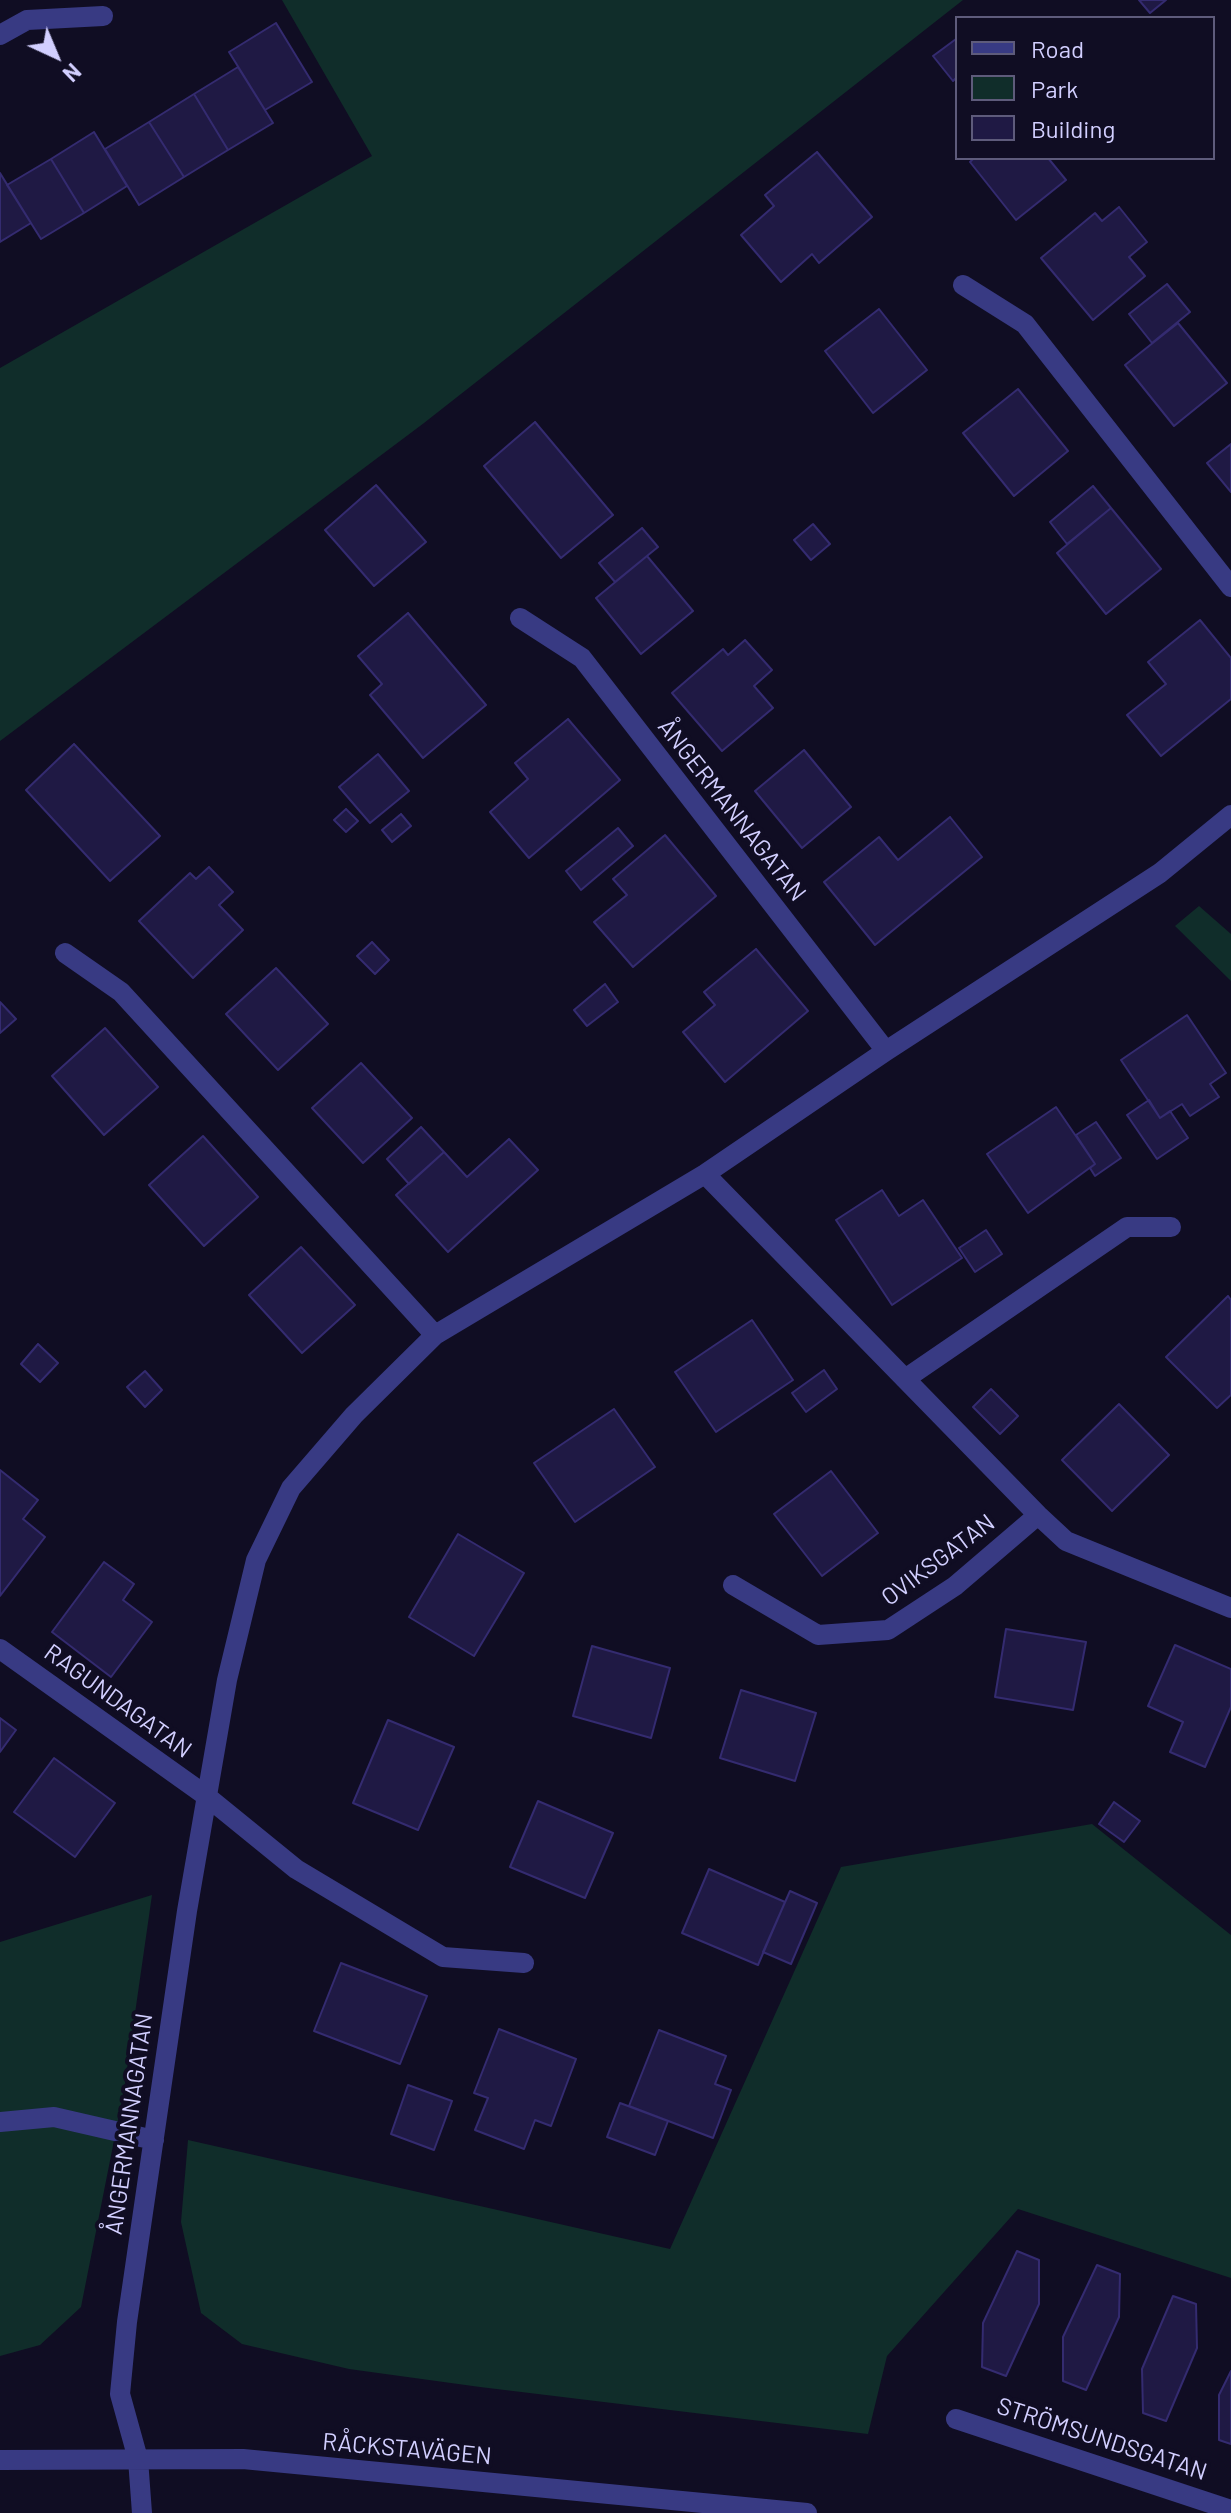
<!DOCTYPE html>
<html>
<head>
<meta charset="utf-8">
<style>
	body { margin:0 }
	#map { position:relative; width:1231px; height:2513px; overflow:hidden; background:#100d23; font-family:Barlow,sans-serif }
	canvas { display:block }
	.legend { position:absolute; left:955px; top:16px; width:260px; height:144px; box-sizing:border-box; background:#100d23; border:2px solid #5e5b7b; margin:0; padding:10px 14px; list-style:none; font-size:24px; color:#d2cfff }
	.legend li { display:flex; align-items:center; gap:16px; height:40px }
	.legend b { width:40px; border:2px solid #5e5b7b }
	.north { position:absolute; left:16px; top:16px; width:80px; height:80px; -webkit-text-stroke:6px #100d23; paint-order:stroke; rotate:136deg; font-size:22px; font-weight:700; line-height:32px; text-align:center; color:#d2cfff }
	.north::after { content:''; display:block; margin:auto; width:28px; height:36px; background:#d2cfff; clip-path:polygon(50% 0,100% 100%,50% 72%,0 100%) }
</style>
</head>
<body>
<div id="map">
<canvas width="1231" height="2513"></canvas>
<ul class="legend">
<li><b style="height:10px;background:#383a83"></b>Road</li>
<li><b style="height:22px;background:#102d2a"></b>Park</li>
<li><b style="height:22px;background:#1f1944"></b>Building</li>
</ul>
<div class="north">N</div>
</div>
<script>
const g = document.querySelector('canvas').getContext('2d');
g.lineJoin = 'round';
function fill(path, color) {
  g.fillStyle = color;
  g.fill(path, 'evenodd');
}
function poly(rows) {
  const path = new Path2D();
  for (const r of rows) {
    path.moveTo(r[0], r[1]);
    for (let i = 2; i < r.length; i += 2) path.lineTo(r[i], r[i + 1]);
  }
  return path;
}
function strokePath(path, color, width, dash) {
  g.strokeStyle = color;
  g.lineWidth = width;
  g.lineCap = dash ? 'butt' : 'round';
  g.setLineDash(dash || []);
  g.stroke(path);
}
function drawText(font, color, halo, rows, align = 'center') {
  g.font = font + ' Barlow,sans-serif';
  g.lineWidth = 8;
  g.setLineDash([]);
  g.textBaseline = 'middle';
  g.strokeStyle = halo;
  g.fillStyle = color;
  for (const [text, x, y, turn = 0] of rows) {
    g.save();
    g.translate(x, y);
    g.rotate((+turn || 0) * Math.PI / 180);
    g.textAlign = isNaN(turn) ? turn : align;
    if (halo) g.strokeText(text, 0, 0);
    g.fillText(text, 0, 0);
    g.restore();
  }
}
const green = poly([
	[282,0,963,0,424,423,0,741,0,368,372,156],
	[1199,906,1231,934,1231,981,1175,926],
	[1092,1824,1231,1935,1231,2278,1018,2209,887,2356,868,2434,480,2387,349,2369,242,2344,201,2313,181,2222,188,2140,670,2249,841,1867],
	[152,1895,124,2090,81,2307,40,2345,0,2356,0,1942]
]);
const building = poly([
	[1139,0,1166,0,1150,13,1139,0],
	[276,23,312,82,265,110,229,52,276,23],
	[956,39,957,77,953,81,933,56,956,39],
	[238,67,273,123,228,150,194,94,238,67],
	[194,94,228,150,184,177,149,122,194,94],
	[149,122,184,177,139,205,105,149,149,122],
	[94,132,127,186,84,213,51,159,94,132],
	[817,152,872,217,819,263,812,254,781,282,741,235,774,206,765,195,817,152],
	[974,158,1048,158,1066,180,1016,220,970,162,974,158],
	[51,159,84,213,41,239,7,185,51,159],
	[0,173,31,223,0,242,0,173],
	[1119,207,1147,242,1129,257,1145,276,1093,320,1041,258,1095,213,1102,221,1119,207],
	[1167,284,1190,312,1152,343,1129,314,1167,284],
	[879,309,927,370,873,413,825,351,879,309],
	[1178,323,1227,383,1174,426,1125,365,1178,323],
	[1018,389,1068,451,1014,496,963,433,1018,389],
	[535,422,613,515,561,558,484,466,535,422],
	[1231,444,1231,492,1207,463,1231,444],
	[376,485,426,542,374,586,325,530,376,485],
	[1093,486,1111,508,1067,544,1050,522,1093,486],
	[1111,508,1161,569,1106,614,1057,553,1111,508],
	[813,524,830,544,811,560,794,540,813,524],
	[642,528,658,547,615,582,599,563,642,528],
	[647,556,693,611,641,654,596,598,647,556],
	[408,613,486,705,423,758,370,695,382,684,358,656,408,613],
	[1200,620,1231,658,1231,699,1161,756,1127,715,1166,684,1148,662,1200,620],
	[745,640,772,670,754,686,773,708,722,751,672,693,723,649,728,655,745,640],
	[568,719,620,780,529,858,490,812,528,779,515,763,568,719],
	[74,744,160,836,110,881,26,790,74,744],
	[804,750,851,807,802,848,755,791,804,750],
	[378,754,409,791,370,823,339,787,378,754],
	[346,809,358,821,346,832,334,820,346,809],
	[401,814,411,826,392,842,382,830,401,814],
	[950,817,982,857,875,945,824,882,879,837,898,860,950,817],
	[618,828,633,846,581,890,566,871,618,828],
	[665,835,716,896,633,967,594,922,627,895,613,879,665,835],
	[209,867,233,892,219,905,243,930,193,978,139,921,190,873,196,879,209,867],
	[372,942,389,960,375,974,357,956,372,942],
	[756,949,808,1011,725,1082,683,1032,715,1005,704,992,756,949],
	[276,968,328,1024,278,1070,226,1014,276,968],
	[605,984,618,1002,587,1026,574,1010,605,984],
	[0,1002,16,1019,0,1033,0,1002],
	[1187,1015,1226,1073,1210,1084,1219,1097,1190,1116,1182,1104,1160,1118,1121,1060,1187,1015],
	[105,1028,158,1087,104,1135,52,1076,105,1028],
	[361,1063,412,1118,363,1163,312,1108,361,1063],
	[1149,1100,1160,1118,1170,1111,1188,1138,1157,1159,1127,1115,1149,1100],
	[1056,1107,1095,1164,1028,1213,987,1154,1056,1107],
	[1096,1122,1121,1158,1095,1176,1090,1168,1095,1164,1076,1135,1096,1122],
	[421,1127,444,1152,409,1184,387,1159,421,1127],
	[203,1136,258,1197,204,1246,149,1185,203,1136],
	[509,1139,538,1170,448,1252,396,1195,444,1152,467,1177,509,1139],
	[882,1190,899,1216,923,1200,962,1258,892,1305,836,1220,882,1190],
	[986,1230,1002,1254,975,1272,959,1248,986,1230],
	[301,1247,355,1305,302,1353,249,1295,301,1247],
	[1228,1296,1231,1300,1231,1395,1217,1408,1166,1357,1228,1296],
	[752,1320,793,1380,716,1432,675,1372,752,1320],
	[38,1344,58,1363,40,1382,21,1364,38,1344],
	[824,1370,837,1389,806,1412,792,1393,824,1370],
	[145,1371,162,1390,145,1407,127,1387,145,1371],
	[991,1389,1018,1416,1000,1434,973,1407,991,1389],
	[1119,1404,1169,1455,1112,1511,1062,1460,1119,1404],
	[614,1409,655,1467,575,1522,534,1463,614,1409],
	[0,1470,38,1500,23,1519,45,1537,0,1596,0,1470],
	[831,1471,878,1533,822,1576,774,1514,831,1471],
	[458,1534,524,1573,474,1656,409,1617,458,1534],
	[104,1562,134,1584,123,1600,152,1622,111,1677,52,1632,104,1562],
	[1006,1629,1086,1642,1073,1710,995,1697,1006,1629],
	[1175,1645,1231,1669,1231,1707,1205,1767,1170,1752,1183,1722,1148,1706,1175,1645],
	[592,1646,670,1668,651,1738,573,1716,592,1646],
	[741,1690,816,1713,795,1781,720,1758,741,1690],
	[0,1718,16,1730,0,1752,0,1718],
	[388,1720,454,1747,418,1830,353,1803,388,1720],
	[54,1758,115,1803,75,1857,14,1812,54,1758],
	[538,1801,613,1833,585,1898,510,1867,538,1801],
	[1114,1802,1140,1821,1124,1842,1099,1824,1114,1802],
	[709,1869,785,1902,758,1965,682,1933,709,1869],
	[790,1891,817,1903,791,1964,763,1952,790,1891],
	[341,1963,427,1996,400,2064,314,2031,341,1963],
	[499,2029,576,2059,551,2126,535,2120,524,2149,475,2130,488,2098,474,2093,499,2029],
	[659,2030,726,2056,715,2084,731,2090,713,2138,629,2106,659,2030],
	[408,2085,452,2101,434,2150,391,2134,408,2085],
	[620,2103,668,2121,655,2155,607,2137,620,2103],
	[1017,2251,1039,2260,1039,2304,1006,2376,982,2367,983,2323,1017,2251],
	[1097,2265,1120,2274,1119,2317,1086,2390,1063,2381,1063,2337,1097,2265],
	[1173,2296,1196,2304,1197,2348,1166,2421,1143,2413,1142,2369,1173,2296],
	[1231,2371,1231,2444,1219,2440,1219,2395,1231,2371]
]);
const minor = poly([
	[0,35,27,20,103,16],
	[963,285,1025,324,1231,587],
	[520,618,582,658,886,1051],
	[65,953,121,992,435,1335],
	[705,1174,1038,1515,1066,1541,1231,1608],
	[905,1379,1127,1227,1171,1227],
	[733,1585,818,1635,888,1630,955,1586,1038,1515],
	[0,1649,205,1795,296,1869,443,1957,524,1963],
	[0,2122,54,2117,154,2140],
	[956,2419,1231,2510],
	[0,2460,243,2459,807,2513],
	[142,2513,138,2459,120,2394,127,2322,187,1911,227,1680,256,1560,291,1488,354,1415,435,1335,705,1174,886,1051,1160,873,1231,815]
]);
const streetNames = [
	["ÅNGERMANNAGATAN",732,810,52],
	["OVIKSGATAN",938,1560,-37],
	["RAGUNDAGATAN",118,1701,36],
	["ÅNGERMANNAGATAN",129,2124,-82],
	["STRÖMSUNDSGATAN",1102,2439,18],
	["RÅCKSTAVÄGEN",407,2449,5]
];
fill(green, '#102d2a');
fill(building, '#1f1944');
strokePath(building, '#342b70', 2);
strokePath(minor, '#383a83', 20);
drawText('24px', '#d2cfff', '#100d23', streetNames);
</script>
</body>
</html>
